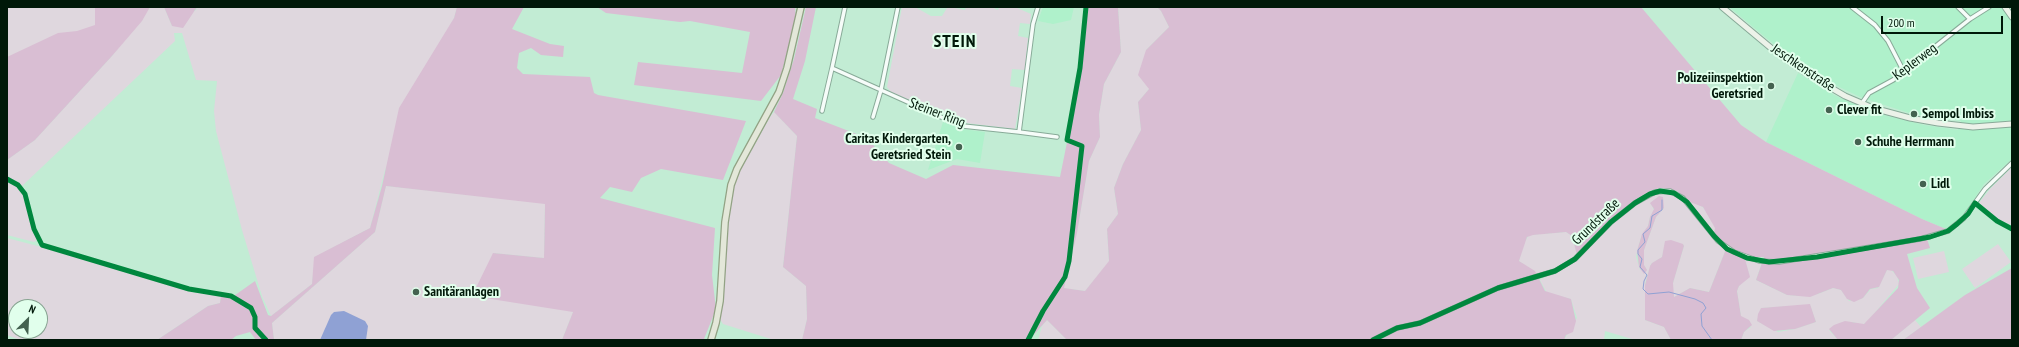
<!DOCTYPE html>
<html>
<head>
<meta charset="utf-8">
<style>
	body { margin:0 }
	#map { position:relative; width:2019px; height:347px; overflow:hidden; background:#c2ecd4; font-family:"PT Sans Narrow",sans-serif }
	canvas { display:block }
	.frame { position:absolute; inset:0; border:8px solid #001809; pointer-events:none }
	.north { position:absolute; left:8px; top:299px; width:40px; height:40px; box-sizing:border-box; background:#e1ffec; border:1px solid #87a391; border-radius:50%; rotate:24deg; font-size:11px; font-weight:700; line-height:16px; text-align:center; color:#001809 }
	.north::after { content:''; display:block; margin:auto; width:14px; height:18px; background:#446250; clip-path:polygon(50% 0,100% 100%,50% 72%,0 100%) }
	.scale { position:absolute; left:1881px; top:16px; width:122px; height:18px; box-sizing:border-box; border:2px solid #001809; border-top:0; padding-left:5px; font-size:12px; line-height:14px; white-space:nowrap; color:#001809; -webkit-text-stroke:3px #e1ffec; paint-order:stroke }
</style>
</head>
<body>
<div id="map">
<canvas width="2019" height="347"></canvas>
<div class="frame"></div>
<div class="north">N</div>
<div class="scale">200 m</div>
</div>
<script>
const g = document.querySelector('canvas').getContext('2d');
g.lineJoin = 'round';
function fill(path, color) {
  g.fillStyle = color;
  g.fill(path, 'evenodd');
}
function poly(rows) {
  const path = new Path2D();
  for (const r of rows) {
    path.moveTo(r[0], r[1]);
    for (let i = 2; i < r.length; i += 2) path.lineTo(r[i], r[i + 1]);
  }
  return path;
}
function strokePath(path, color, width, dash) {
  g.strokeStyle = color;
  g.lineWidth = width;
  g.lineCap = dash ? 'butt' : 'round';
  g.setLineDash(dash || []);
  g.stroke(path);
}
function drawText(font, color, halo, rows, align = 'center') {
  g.font = font + ' "PT Sans Narrow",sans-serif';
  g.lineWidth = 4;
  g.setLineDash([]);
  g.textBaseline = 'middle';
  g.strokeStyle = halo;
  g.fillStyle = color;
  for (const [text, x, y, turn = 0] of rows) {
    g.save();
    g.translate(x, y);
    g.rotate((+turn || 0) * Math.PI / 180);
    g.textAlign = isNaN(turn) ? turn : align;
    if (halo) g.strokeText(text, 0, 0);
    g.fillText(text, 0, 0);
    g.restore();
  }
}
const built = poly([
	[1043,7,1074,7,1071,20,1053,24,1038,21],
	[1729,7,2012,7,2012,159,1984,184,1963,216,1946,229,1922,219,1766,142,1798,73,1834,95,1875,113,1924,125,1958,130,1961,121,1909,113,1860,97,1833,84,1777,47],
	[943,122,962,129,985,132,980,163,957,159,928,170]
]);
const green = poly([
	[7,7,130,7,7,131],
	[150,7,164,7,172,26,196,10,197,7,457,7,454,18,385,170,370,228,315,257,312,284,271,316,262,296,242,230,216,131,214,111,217,81,196,80,182,33,174,33,175,41,22,186,7,177,7,160,35,140,112,56],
	[902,7,915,7,931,16,942,16,947,8,950,7,965,10,966,7,992,7,998,10,999,7,1015,7,1031,14,1030,24,1020,23,1018,36,1028,38,1025,70,1012,69,1010,86,1022,88,1015,129,966,123,892,93,887,87],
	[1118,7,1157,7,1161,11,1169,27,1146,50,1149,89,1138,102,1141,130,1123,164,1114,188,1118,214,1107,229,1109,262,1085,291,1064,288,1077,233,1089,161,1100,137,1099,115,1104,84,1121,52],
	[774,112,797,136,783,267,806,286,807,319,802,340,774,340,723,324,720,319,727,222,734,186,740,171,770,117],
	[2012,167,2012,225,2001,221,1979,203,1990,189],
	[7,181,18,187,25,197,37,240,34,242,7,235],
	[386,186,545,203,544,258,493,253,573,312,562,340,274,340,272,323,375,232],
	[1654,193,1669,193,1684,201,1717,241,1726,249,1709,292,1690,288,1674,297,1672,286,1684,246,1683,244,1665,244,1662,257,1651,264,1645,283,1645,320,1664,327,1671,340,1632,339,1605,331,1604,340,1564,340,1577,318,1571,299,1547,293,1540,280,1573,262,1626,211],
	[1659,196,1664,208,1656,217,1644,250,1644,265,1647,270,1640,270,1636,257,1638,248,1641,237,1648,226,1650,217,1654,210,1651,204],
	[1690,202,1700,205,1707,211,1716,229,1714,233],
	[1566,232,1572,236,1577,255,1563,265,1539,276,1519,261,1524,243,1529,235],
	[7,238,72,255,191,292,221,296,220,303,208,306,157,340,20,340,7,335],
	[16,307,40,307,40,331,16,331],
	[1998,244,2011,262,1975,288,1962,269],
	[1944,251,1949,272,1918,279,1913,258],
	[1745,259,1762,262,1756,280,1787,295,1803,296,1818,294,1833,288,1841,290,1849,301,1857,300,1863,298,1871,289,1878,288,1887,270,1891,270,1897,276,1899,284,1867,322,1862,325,1853,322,1829,330,1838,340,1741,340,1744,332,1751,327,1741,316,1737,291,1739,286,1749,275],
	[1810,305,1816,322,1795,329,1778,332,1757,321,1761,308],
	[1047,320,1067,340,1038,340,1042,326],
	[1915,320,1921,327,1903,340,1891,340]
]);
const forest = poly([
	[95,7,150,7,142,21,112,56,35,140,7,160,7,57,58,33,77,31,95,25],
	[164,7,197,7,183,28,172,26],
	[457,7,524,7,512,29,550,44,564,46,563,57,541,55,531,48,519,53,517,68,523,74,590,77,594,93,598,95,746,121,723,180,661,169,641,178,632,192,610,187,600,198,715,228,712,275,716,309,704,339,562,340,573,312,472,296,493,253,544,258,545,204,386,186,375,232,272,323,274,340,256,340,250,332,236,336,231,340,157,340,208,306,220,303,221,296,231,298,255,281,268,315,271,316,312,284,314,257,370,228,382,186,399,108,454,18],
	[597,7,795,7,796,18,781,75,761,101,634,85,638,62,742,73,750,32,690,21,680,22,606,13],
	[806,7,816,7,805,61,793,99,817,109,815,118,867,138,889,163,926,179,953,165,1060,177,1082,68,1087,7,1118,7,1121,52,1104,84,1099,115,1100,137,1089,161,1077,233,1064,288,1085,291,1109,261,1107,229,1118,214,1114,188,1123,164,1141,130,1138,102,1149,89,1138,75,1146,50,1169,27,1161,11,1157,7,1641,7,1741,125,1766,142,1922,219,1946,229,1926,236,1930,248,1907,254,1917,288,1930,308,1891,340,1838,340,1829,329,1834,325,1845,321,1864,324,1898,288,1899,280,1893,271,1887,270,1879,287,1870,289,1863,298,1854,302,1847,299,1841,290,1833,288,1810,297,1787,295,1756,280,1764,257,1753,257,1738,252,1723,242,1714,233,1715,228,1703,207,1690,202,1677,191,1662,188,1652,190,1631,203,1612,219,1577,255,1572,236,1566,232,1533,235,1527,237,1519,261,1535,271,1545,291,1571,299,1576,321,1573,332,1566,335,1564,340,1067,340,1047,320,1029,340,802,340,807,319,806,286,783,267,797,136,774,112,783,93,794,59],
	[1659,196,1663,197,1664,208,1656,217,1644,250,1644,265,1647,270,1644,274,1639,267,1637,251,1642,234,1648,226,1650,217,1654,209,1650,203],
	[1671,240,1683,244,1684,246,1673,283,1674,297,1690,288,1709,292,1726,249,1745,259,1750,277,1739,286,1737,291,1741,316,1749,320,1752,325,1744,332,1741,340,1671,340,1664,327,1645,320,1645,285,1650,266,1652,263,1662,257,1665,241],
	[2012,268,2012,340,1903,340,1965,295],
	[1810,304,1816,322,1795,329,1774,331,1757,321,1758,314,1761,308]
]);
const water = poly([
	[344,311,365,321,368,326,366,340,320,340,331,315,334,312]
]);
const stream = poly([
	[1662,200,1662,210,1652,216,1650,228,1643,234,1645,242,1638,250,1638,254,1642,259,1640,267,1647,275,1644,281,1643,289,1648,294,1669,292,1695,299,1703,303,1706,308,1701,314,1702,326,1712,340]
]);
const street = poly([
	[845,7,832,68,950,121,963,126,1019,132,1033,24,1038,7],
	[1852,7,1875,25,1888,41,1904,72],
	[1958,7,1970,19],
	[1862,103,1869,93,1893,80,1970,19,1989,7],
	[822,111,832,68],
	[873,117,881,90,898,7],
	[1019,132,1057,137],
	[1373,340,1397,328,1420,323,1498,288,1555,271,1575,259,1611,222,1635,203,1655,192,1670,191,1683,198,1718,241,1734,252,1759,261,1779,262,1920,239,1948,231,1964,218,1985,189,2012,163]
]);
const secondary = poly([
	[1722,7,1777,53,1804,72,1845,96,1873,108,1910,118,1938,123,1973,127,2012,124],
	[2005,7,2012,17]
]);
const primary = poly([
	[711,340,716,323,720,301,725,222,731,185,737,169,779,92,787,68,801,7]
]);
const cycleway = poly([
	[7,179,18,185,25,194,34,229,42,245,189,289,231,296,251,308,255,317,255,328,266,340],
	[1028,340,1043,311,1065,277,1069,261,1082,146,1067,140,1080,68,1086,7],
	[1373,340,1397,328,1420,323,1498,288,1555,271,1575,259,1611,222,1635,203,1650,194,1660,191,1674,193,1687,202,1714,236,1727,249,1747,258,1769,262,1817,257,1930,237,1948,231,1957,224,1968,214,1975,203,1997,221,2012,229]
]);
const markers = [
	[1771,86,4,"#446250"],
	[1829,110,4,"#446250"],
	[1914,114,4,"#446250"],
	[1858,142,4,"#446250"],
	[959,147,4,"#446250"],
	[1923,184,4,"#446250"],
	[416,292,4,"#446250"]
];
const streetNames = [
	["Keplerweg",1915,62,-37],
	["Jeschkenstraße",1803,68,34],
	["Steiner Ring",937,113,21],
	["Grundstraße",1596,222,-44]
];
const poiNames = [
	["Polizeiinspektion",1763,78,"right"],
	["Geretsried",1763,94,"right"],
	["Clever fit",1837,110],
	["Sempol Imbiss",1922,114],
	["Caritas Kindergarten,",951,139,"right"],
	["Geretsried Stein",951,155,"right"],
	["Schuhe Herrmann",1866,142],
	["Lidl",1931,184],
	["Sanitäranlagen",424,292]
];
const districtNames = [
	["STEIN",955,42]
];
fill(built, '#aff1cb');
fill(green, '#dfd7de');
fill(forest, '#d9bed3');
fill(water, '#8fa1d4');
strokePath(stream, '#8fa1d4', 1);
strokePath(street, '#88aa98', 5.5);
strokePath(secondary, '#88aa98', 7);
strokePath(primary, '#92a284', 8);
strokePath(street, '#f6fcf9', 3.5);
strokePath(secondary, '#ecf2e9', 5);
strokePath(primary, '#e3e7d9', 5.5);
strokePath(cycleway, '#00873e', 5);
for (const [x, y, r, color] of markers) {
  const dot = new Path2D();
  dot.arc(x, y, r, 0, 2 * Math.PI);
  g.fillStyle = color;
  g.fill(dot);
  strokePath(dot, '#e1ffec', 1.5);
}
drawText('14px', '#001809', '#e1ffec', streetNames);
drawText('bold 14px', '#001809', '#e1ffec', poiNames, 'left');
g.letterSpacing = '1px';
drawText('bold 18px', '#001809', '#e1ffec', districtNames);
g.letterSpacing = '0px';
</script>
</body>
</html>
